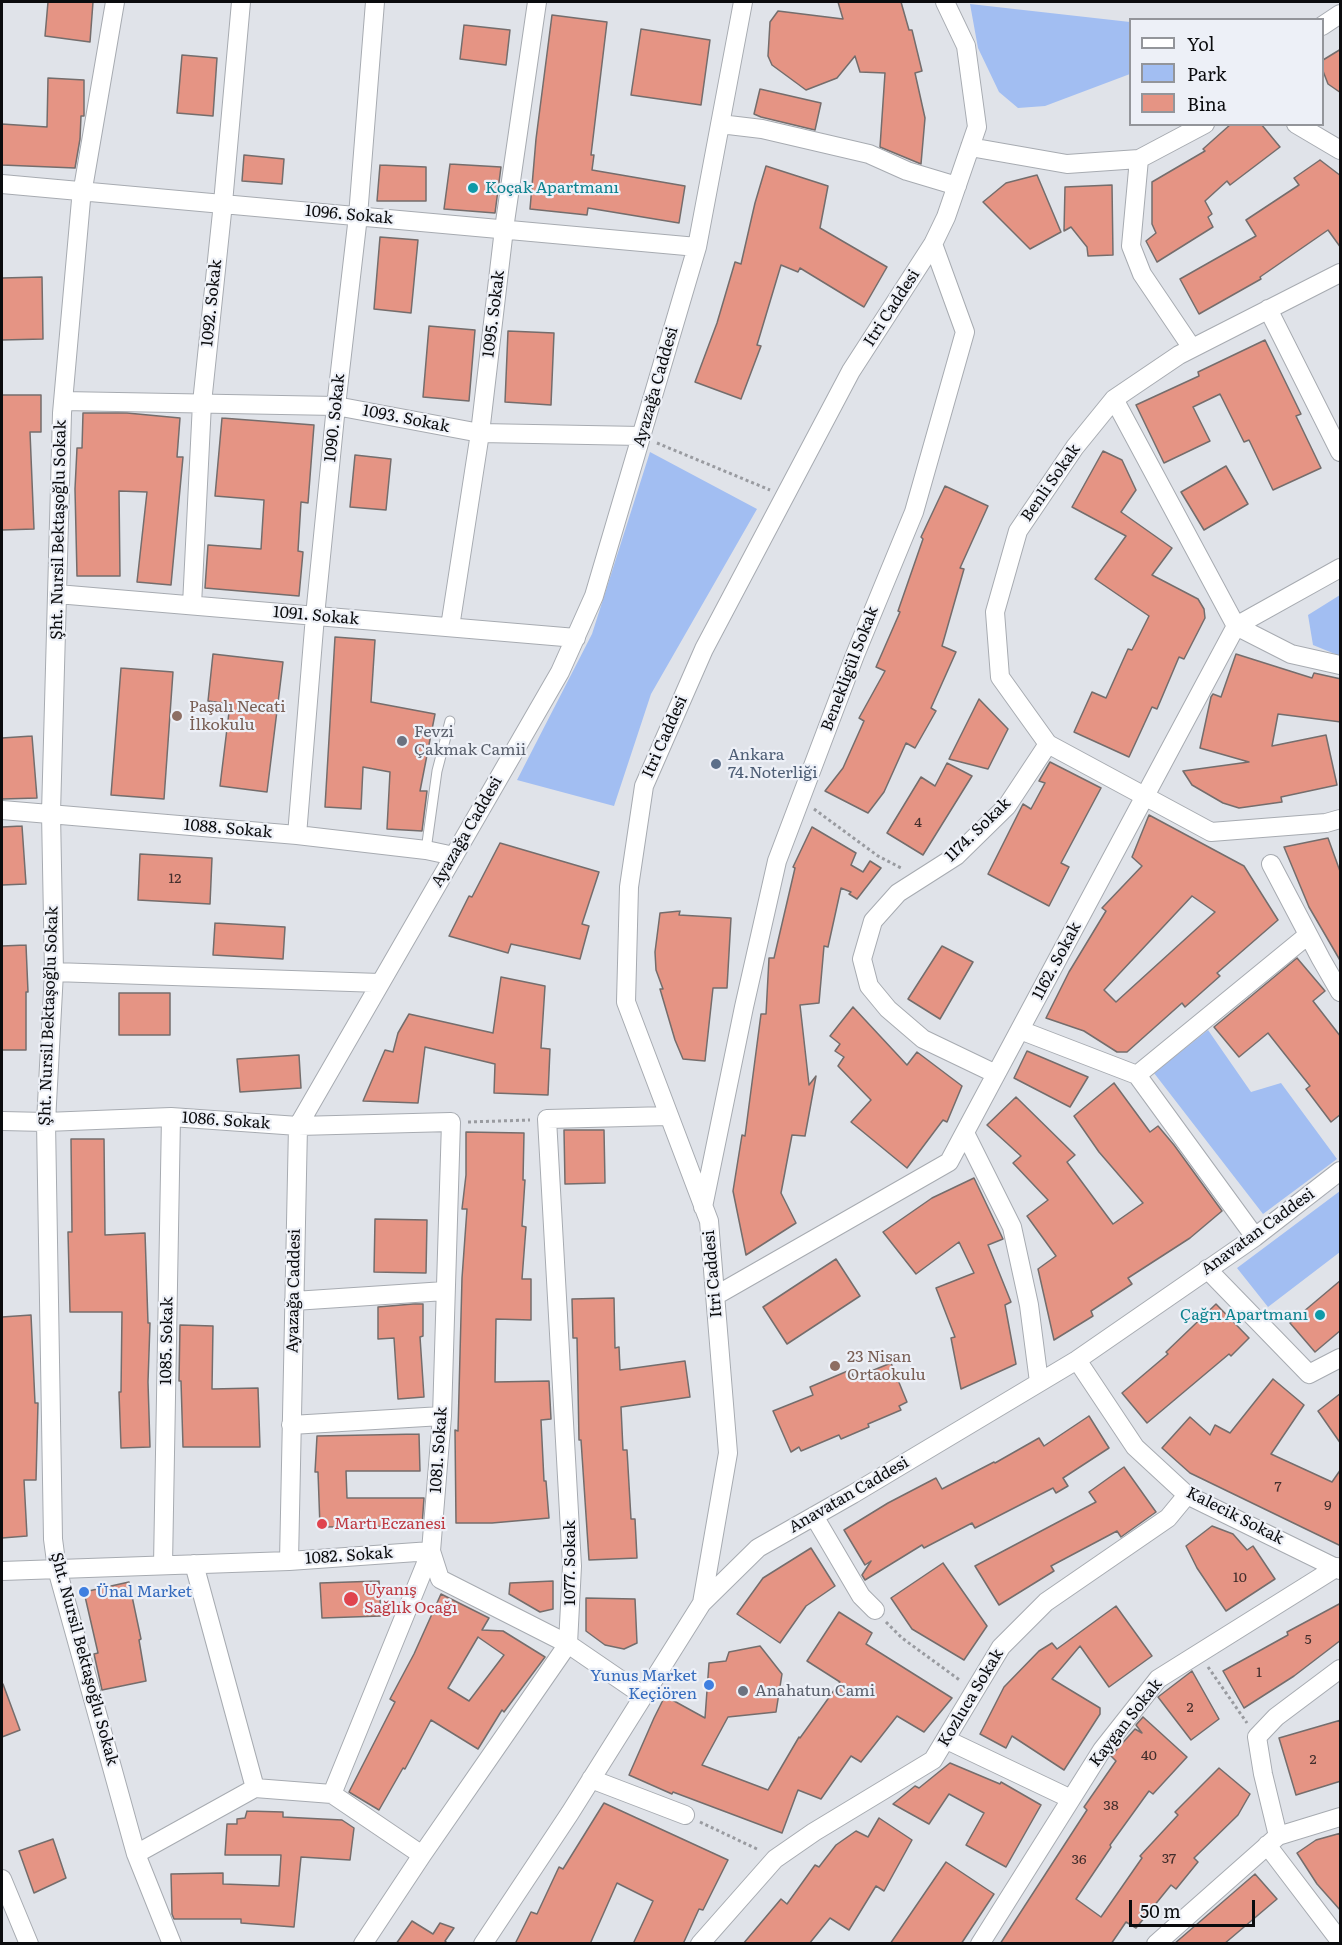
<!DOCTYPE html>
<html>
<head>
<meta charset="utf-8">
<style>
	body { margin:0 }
	#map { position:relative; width:1342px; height:1945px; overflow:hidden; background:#e0e3e9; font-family:Literata,serif }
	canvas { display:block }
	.frame { position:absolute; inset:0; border:3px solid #0b0c0e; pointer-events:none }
	.legend { position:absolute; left:1129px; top:18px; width:195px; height:108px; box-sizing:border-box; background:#edf0f7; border:2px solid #93959a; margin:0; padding:8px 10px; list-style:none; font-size:18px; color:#0b0c0e }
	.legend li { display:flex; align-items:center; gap:12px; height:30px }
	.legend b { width:30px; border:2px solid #93959a }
	.scale { position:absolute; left:1129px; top:1900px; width:126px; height:27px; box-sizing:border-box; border:3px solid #0b0c0e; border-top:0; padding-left:8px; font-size:18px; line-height:21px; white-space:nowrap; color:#0b0c0e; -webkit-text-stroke:4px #edf0f7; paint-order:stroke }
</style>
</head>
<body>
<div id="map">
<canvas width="1342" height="1945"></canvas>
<div class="frame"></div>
<ul class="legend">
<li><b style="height:8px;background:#fff"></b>Yol</li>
<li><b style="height:16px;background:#a2bef2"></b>Park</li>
<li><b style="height:16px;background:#e59484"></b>Bina</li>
</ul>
<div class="scale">50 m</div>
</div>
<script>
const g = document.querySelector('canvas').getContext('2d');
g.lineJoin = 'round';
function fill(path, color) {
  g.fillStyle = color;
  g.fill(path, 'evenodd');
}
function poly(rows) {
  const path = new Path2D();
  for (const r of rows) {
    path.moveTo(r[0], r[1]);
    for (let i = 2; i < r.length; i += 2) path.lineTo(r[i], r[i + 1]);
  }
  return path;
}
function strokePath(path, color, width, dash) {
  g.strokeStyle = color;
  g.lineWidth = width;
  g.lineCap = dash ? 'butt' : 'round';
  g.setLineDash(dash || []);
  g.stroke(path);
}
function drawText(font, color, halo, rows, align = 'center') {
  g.font = font + ' Literata,serif';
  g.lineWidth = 4.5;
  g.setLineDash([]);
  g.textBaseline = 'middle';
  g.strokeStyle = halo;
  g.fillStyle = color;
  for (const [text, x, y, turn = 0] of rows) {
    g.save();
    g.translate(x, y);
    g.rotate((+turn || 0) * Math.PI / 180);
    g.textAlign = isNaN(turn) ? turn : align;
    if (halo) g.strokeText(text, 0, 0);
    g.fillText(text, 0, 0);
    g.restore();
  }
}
const green = poly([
	[970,4,1130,22,1130,74,1045,106,1018,108,999,92,978,48],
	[650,452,757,509,651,694,614,806,517,780,592,634],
	[1340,595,1340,656,1313,645,1308,615],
	[1208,1030,1251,1092,1281,1083,1337,1159,1263,1214,1154,1073],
	[1340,1191,1340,1252,1268,1307,1237,1268]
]);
const building = poly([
	[48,2,93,2,90,42,45,36,48,2],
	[838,2,901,2,909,30,912,30,922,71,915,73,925,118,921,164,880,147,885,73,860,72,855,56,837,78,806,90,772,65,768,56,770,22,778,11,843,19,838,2],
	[552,15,607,22,591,155,594,155,592,170,685,186,679,223,588,208,587,215,530,209,536,139,552,15],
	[464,25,510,30,506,65,460,59,464,25],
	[641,29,710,40,701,105,631,95,641,29],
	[1341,49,1341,93,1328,84,1323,71,1323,60,1341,49],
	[182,55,217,58,213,116,177,113,182,55],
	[48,78,84,80,84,116,81,116,80,139,75,168,2,165,2,124,47,127,48,78],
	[760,89,821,103,815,130,761,117,754,114,760,89],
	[1231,124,1261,124,1280,147,1230,185,1227,181,1205,201,1212,214,1208,217,1213,227,1157,262,1146,241,1156,233,1152,224,1152,182,1205,151,1203,149,1231,124],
	[244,155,284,159,282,184,242,181,244,155],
	[1320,160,1341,176,1341,248,1328,230,1260,277,1261,279,1199,314,1180,279,1256,236,1246,220,1299,185,1294,178,1320,160],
	[450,164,501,167,495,213,444,209,450,164],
	[380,165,426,167,426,201,377,201,380,165],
	[766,166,828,186,820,228,887,267,864,307,800,268,798,272,781,265,757,345,761,346,741,399,695,382,717,323,735,262,741,264,755,203,766,166],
	[1037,175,1061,232,1030,249,983,202,1006,183,1037,175],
	[1112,185,1113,255,1088,256,1087,247,1071,227,1064,231,1065,187,1112,185],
	[380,237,418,240,411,313,374,309,380,237],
	[42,277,43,339,2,340,2,278,42,277],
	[429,326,475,330,469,401,423,397,429,326],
	[508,331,554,333,551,405,505,402,508,331],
	[1265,340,1301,414,1296,416,1321,468,1273,490,1249,440,1244,442,1220,394,1193,407,1210,441,1164,463,1136,405,1199,376,1198,372,1265,340],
	[2,395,41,395,41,432,30,432,34,529,2,530,2,395],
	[83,413,127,413,180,418,177,457,183,457,171,585,137,582,147,492,119,491,120,576,77,576,75,489,77,448,82,448,83,413],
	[222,418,314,425,308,503,301,502,298,551,303,552,299,596,205,588,208,545,261,549,264,500,215,496,222,418],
	[1103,451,1122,460,1136,490,1121,512,1172,548,1152,575,1198,599,1204,609,1205,618,1184,659,1179,657,1157,709,1152,707,1129,757,1074,732,1092,692,1106,698,1128,649,1132,650,1149,616,1095,579,1126,536,1072,507,1103,451],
	[355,455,391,459,386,510,350,507,355,455],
	[1226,466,1248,504,1204,530,1181,492,1226,466],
	[945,486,988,506,960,568,964,569,942,646,956,652,931,708,936,711,915,748,906,743,884,792,868,813,825,791,843,768,864,721,859,718,885,671,876,667,900,612,898,611,923,539,921,537,945,486],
	[335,637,375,640,371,702,435,714,420,791,427,791,422,831,387,829,390,772,363,767,361,809,325,807,335,637],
	[213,654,283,662,267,792,220,786,230,704,208,701,213,654],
	[1236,654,1312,678,1314,673,1341,679,1341,722,1278,714,1272,746,1326,735,1337,785,1281,797,1282,802,1239,808,1223,803,1192,785,1183,771,1249,762,1200,748,1211,697,1213,694,1221,697,1236,654],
	[121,668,173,672,164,799,111,795,121,668],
	[979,699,1008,729,988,769,949,759,979,699],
	[32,736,37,798,2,799,2,738,32,736],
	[1050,762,1101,788,1061,863,1069,867,1049,906,988,874,1023,804,1031,809,1045,783,1039,781,1050,762],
	[947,763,972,776,923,855,887,833,921,777,935,786,947,763],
	[1149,815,1244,866,1278,920,1217,973,1220,976,1185,1007,1182,1003,1127,1052,1117,1052,1084,1031,1046,1018,1069,972,1106,911,1102,908,1142,866,1132,857,1149,815],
	[1192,896,1215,912,1116,1002,1104,990,1192,896],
	[22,826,26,884,2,885,2,827,22,826],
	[812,827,856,853,851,865,863,872,870,861,881,868,857,899,849,894,851,892,841,888,828,947,824,946,819,1003,800,1005,809,1085,816,1076,805,1136,792,1135,781,1193,796,1223,746,1255,733,1191,742,1135,745,1136,761,1014,766,1014,769,958,774,958,795,868,793,867,812,827],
	[1328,838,1341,874,1341,962,1309,907,1284,847,1328,838],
	[500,843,599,872,582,924,589,926,580,959,511,944,508,953,449,936,469,896,472,897,500,843],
	[140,854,212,858,210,904,138,900,140,854],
	[680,911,679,915,731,918,727,988,713,988,705,1061,683,1059,675,1040,660,989,663,989,656,970,655,952,660,913,680,911],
	[215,923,285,927,283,959,213,955,215,923],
	[26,945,28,992,26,992,26,1050,2,1050,2,946,26,945],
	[942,946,973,962,940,1019,908,999,942,946],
	[1297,958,1325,991,1313,1001,1341,1037,1341,1114,1331,1122,1306,1089,1310,1086,1268,1033,1239,1057,1214,1027,1297,958],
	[501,977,545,986,541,1048,550,1049,548,1095,494,1093,495,1064,425,1047,418,1103,363,1101,385,1050,393,1052,398,1033,409,1014,493,1033,501,977],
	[119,993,170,993,170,1035,119,1035,119,993],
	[853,1007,907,1065,917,1052,962,1086,947,1122,943,1120,907,1168,851,1122,871,1100,838,1066,844,1057,835,1051,840,1044,830,1036,853,1007],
	[1027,1051,1088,1077,1070,1107,1014,1078,1027,1051],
	[299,1055,301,1088,240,1092,237,1059,299,1055],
	[1114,1083,1150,1132,1158,1126,1174,1145,1222,1211,1190,1238,1128,1278,1132,1284,1091,1311,1093,1316,1054,1340,1038,1269,1056,1256,1027,1216,1048,1200,1013,1163,1021,1156,987,1125,1016,1097,1075,1155,1067,1162,1113,1224,1143,1203,1099,1152,1074,1116,1114,1083],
	[564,1130,604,1130,605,1183,565,1184,564,1130],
	[466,1132,524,1133,523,1180,525,1180,522,1226,526,1227,522,1279,531,1279,531,1320,496,1319,495,1382,549,1381,551,1419,541,1420,544,1481,546,1481,549,1518,492,1523,456,1523,455,1430,458,1431,462,1278,467,1209,462,1209,466,1175,466,1132],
	[71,1139,104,1139,105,1235,145,1233,148,1323,150,1323,148,1382,150,1447,121,1448,119,1392,121,1392,122,1312,70,1312,68,1232,72,1232,71,1139],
	[974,1178,1003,1239,988,1245,1011,1302,1005,1305,1016,1364,961,1389,951,1338,955,1337,936,1288,974,1273,959,1242,916,1274,883,1232,932,1198,974,1178],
	[375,1219,427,1220,426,1273,374,1272,375,1219],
	[836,1259,860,1296,787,1344,763,1307,836,1259],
	[1341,1280,1341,1330,1315,1352,1290,1323,1341,1280],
	[614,1298,615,1348,619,1347,620,1370,685,1361,690,1397,621,1407,623,1450,627,1450,631,1519,635,1519,637,1558,589,1560,581,1440,579,1440,577,1338,573,1338,572,1299,614,1298],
	[413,1304,423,1304,423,1336,420,1337,424,1397,398,1399,394,1338,378,1339,378,1307,413,1304],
	[1216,1304,1249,1338,1231,1356,1229,1354,1147,1423,1122,1393,1168,1354,1166,1352,1216,1304],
	[31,1315,35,1403,38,1403,36,1480,24,1480,27,1536,2,1538,2,1317,31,1315],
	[180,1325,213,1326,212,1389,258,1388,260,1447,183,1447,181,1381,179,1381,180,1325],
	[891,1363,907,1402,899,1406,901,1410,868,1424,869,1427,841,1439,839,1435,801,1451,799,1447,791,1452,773,1411,813,1395,810,1387,850,1370,854,1378,891,1363],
	[1273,1379,1304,1405,1271,1454,1332,1482,1341,1469,1341,1546,1190,1473,1162,1448,1190,1417,1210,1435,1215,1425,1230,1433,1273,1379],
	[1341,1393,1341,1444,1318,1411,1341,1393],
	[1089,1416,1109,1448,1063,1478,1068,1486,1056,1493,1053,1488,975,1528,972,1523,924,1548,922,1545,865,1580,862,1575,871,1561,865,1565,844,1530,888,1503,936,1478,942,1489,994,1462,995,1463,1039,1438,1044,1446,1089,1416],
	[419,1434,420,1471,346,1471,347,1498,424,1498,422,1526,320,1527,318,1472,315,1472,317,1436,419,1434],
	[1124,1467,1156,1512,1121,1537,1117,1531,1051,1566,1054,1571,999,1605,975,1566,1096,1502,1089,1492,1124,1467],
	[1212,1526,1233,1534,1247,1550,1253,1546,1275,1579,1226,1611,1197,1568,1186,1546,1212,1526],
	[811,1548,835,1586,806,1606,780,1643,737,1614,763,1578,811,1548],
	[943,1563,987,1626,964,1660,912,1629,891,1598,943,1563],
	[379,1581,381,1616,322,1618,320,1583,379,1581],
	[553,1581,553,1609,540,1612,509,1594,510,1583,553,1581],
	[129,1582,141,1639,139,1640,146,1681,102,1690,94,1654,98,1653,84,1592,129,1582],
	[441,1594,489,1618,482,1630,503,1631,545,1657,504,1712,502,1710,478,1749,431,1720,405,1769,403,1768,379,1810,349,1792,395,1702,390,1699,414,1654,441,1594],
	[478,1637,504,1655,469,1701,448,1688,478,1637],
	[586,1598,635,1599,637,1643,624,1649,605,1645,586,1631,586,1598],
	[1341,1603,1341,1640,1294,1676,1244,1708,1223,1671,1288,1635,1287,1632,1341,1603],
	[1116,1606,1152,1656,1109,1687,1080,1646,1052,1679,1100,1708,1100,1714,1064,1770,1012,1736,1006,1748,980,1734,1004,1687,1039,1651,1052,1643,1057,1649,1116,1606],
	[839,1612,872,1633,866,1644,952,1698,924,1732,897,1716,861,1762,851,1756,821,1799,798,1790,782,1833,673,1792,672,1794,629,1775,654,1718,665,1696,705,1718,709,1663,726,1661,729,1652,760,1646,782,1674,776,1712,728,1717,702,1765,768,1790,799,1737,800,1738,840,1682,807,1661,839,1612],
	[1192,1671,1219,1719,1191,1740,1158,1697,1192,1671],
	[3,1684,20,1730,2,1737,2,1684,3,1684],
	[1143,1717,1187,1757,1153,1794,1149,1791,1110,1845,1111,1847,1076,1899,1101,1917,1142,1858,1140,1856,1178,1815,1175,1812,1219,1768,1250,1794,1238,1815,1194,1858,1198,1862,1176,1889,1171,1885,1136,1928,1126,1922,1111,1944,1000,1944,1087,1810,1084,1807,1116,1761,1111,1756,1135,1729,1142,1733,1136,1725,1143,1717],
	[1341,1720,1341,1781,1296,1795,1279,1738,1341,1720],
	[950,1763,1000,1784,1001,1782,1041,1805,1006,1867,966,1845,984,1813,949,1794,929,1824,893,1804,915,1786,919,1788,950,1763],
	[604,1803,728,1860,703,1910,699,1909,683,1944,633,1944,653,1901,617,1883,590,1944,515,1944,531,1912,537,1914,559,1867,563,1869,604,1803],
	[247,1811,283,1812,283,1817,342,1820,354,1828,350,1860,301,1857,294,1927,241,1923,241,1919,174,1919,172,1914,171,1874,223,1873,223,1884,279,1886,281,1855,225,1855,227,1824,237,1824,237,1819,245,1818,247,1811],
	[879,1818,912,1840,884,1891,876,1886,849,1930,830,1918,809,1944,743,1944,781,1899,787,1904,815,1865,819,1867,836,1845,856,1831,868,1837,879,1818],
	[1341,1833,1341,1911,1317,1884,1297,1853,1316,1840,1341,1833],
	[53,1839,66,1878,34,1893,19,1851,53,1839],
	[946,1862,994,1894,961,1944,890,1944,946,1862],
	[1255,1874,1277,1899,1224,1944,1174,1944,1255,1874],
	[412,1921,433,1934,440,1923,454,1928,445,1941,448,1944,396,1944,412,1921]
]);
const path = poly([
	[657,443,770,490],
	[814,809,878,856,903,869],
	[468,1122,530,1120],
	[886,1622,902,1638,961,1681],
	[1208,1667,1247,1723],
	[700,1822,759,1850]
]);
const lane = poly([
	[426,850,437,771,450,721]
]);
const street = poly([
	[115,2,81,200,62,413,51,813,54,972,46,1122,53,1539,57,1569,136,1854,172,1944],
	[1322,26,1340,14],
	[720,124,762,129,869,154,907,171,957,186],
	[1296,124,1340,150],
	[970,147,1067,164,1139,159,1205,124],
	[1139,159,1131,246,1142,274,1192,348],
	[2,184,697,247],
	[1340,273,1179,355,1114,399,1075,447,1018,531,995,612,1000,677,1048,744,1211,832,1326,823,1340,819],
	[1268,309,1340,452],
	[1114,399,1236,626],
	[63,401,336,406,480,433,641,436],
	[57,594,576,638],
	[192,605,202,403,223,203,241,2],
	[1236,626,1291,654,1340,665],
	[450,627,480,433,504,229,537,2],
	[2,810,297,835,426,850,454,856],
	[297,835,315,616,336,406,358,216,375,2],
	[1271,864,1321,959,1340,992],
	[54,972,380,983],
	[1020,1030,1137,1075,1255,1237],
	[996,1074,923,1039,888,1009,869,986,862,959,873,921,898,893,956,856,1007,806,1048,744],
	[1137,1075,1308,935],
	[2,1121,46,1122,171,1117,298,1126,451,1122,442,1416,431,1551,332,1794],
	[965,1133,1012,1227,1029,1305,1039,1382],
	[703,1207,744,1007,777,861,855,655,914,512,965,332,933,244],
	[1207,1269,1309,1374,1340,1358],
	[715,1296,949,1162,1236,626,1340,568],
	[294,1301,445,1291],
	[1077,1360,1135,1447,1187,1495,1340,1570],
	[291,1425,442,1416],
	[814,1516,861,1596,875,1610],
	[289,1561,298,1126,560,672,594,596,697,247,743,2],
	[194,1564,255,1788],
	[163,1565,171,1117],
	[2,1571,289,1561,431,1551,440,1579,568,1644,644,1696],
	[702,1603,728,1453,709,1221,626,1002,629,887,644,786,704,649,851,371,933,244,946,217,977,127,966,46,945,2],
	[947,1740,1071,1799],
	[591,1779,685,1815],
	[1278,1836,1263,1774,1257,1737,1276,1717,1340,1669],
	[1267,1845,1340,1941],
	[136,1854,255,1788,332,1794,422,1855],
	[2,1879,29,1944],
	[363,1944,422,1855,568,1644,572,1566,547,1119,669,1116],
	[483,1944,570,1813,702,1603,758,1548,853,1494,1077,1360,1255,1237,1340,1171],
	[700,1944,775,1859,814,1832,933,1760,1001,1647,1046,1602,1168,1518,1187,1495],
	[980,1944,1102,1750,1158,1679,1337,1567],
	[1156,1944,1278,1836,1340,1817]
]);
const markers = [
	[473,188,6,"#0f9aa8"],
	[177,716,6,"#8d6e63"],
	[402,741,6,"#6b7280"],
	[716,764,6,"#5c6f8a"],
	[1320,1315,6,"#0f9aa8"],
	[835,1366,6,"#8d6e63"],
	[322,1524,6,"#e0444e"],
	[84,1592,6,"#3f7fe0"],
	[351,1599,8,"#e0444e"],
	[709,1685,6,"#3f7fe0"],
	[743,1691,6,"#6b7280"]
];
const numberNames = [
	["4",918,823],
	["12",175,879],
	["7",1278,1487],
	["9",1328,1506],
	["10",1240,1578],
	["5",1308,1640],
	["1",1259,1673],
	["2",1190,1708],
	["40",1149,1756],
	["2",1313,1760],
	["38",1111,1806],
	["37",1169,1859],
	["36",1079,1860]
];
const cultureNames = [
	["Koçak Apartmanı",485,188],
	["Çağrı Apartmanı",1308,1315,"right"]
];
const streetNames = [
	["1096. Sokak",349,215,5],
	["1092. Sokak",212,303,-84],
	["Itri Caddesi",892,308,-57],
	["1095. Sokak",494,314,-83],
	["Ayazağa Caddesi",656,387,-74],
	["1090. Sokak",335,418,-84],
	["1093. Sokak",406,419,11],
	["Benli Sokak",1051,483,-55],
	["Şht. Nursil Bektaşoğlu Sokak",59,530,-89],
	["1091. Sokak",316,616,5],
	["Benekligül Sokak",850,669,-69],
	["Itri Caddesi",665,737,-66],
	["1088. Sokak",228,829,5],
	["1174. Sokak",978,830,-44],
	["Ayazağa Caddesi",467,832,-60],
	["1162. Sokak",1057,961,-62],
	["Şht. Nursil Bektaşoğlu Sokak",49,1016,-88],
	["1086. Sokak",226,1121,4],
	["Anavatan Caddesi",1258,1232,-36],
	["Itri Caddesi",713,1274,-95],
	["Ayazağa Caddesi",294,1291,-89],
	["1085. Sokak",167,1341,-89],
	["1081. Sokak",439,1450,-86],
	["Anavatan Caddesi",849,1495,-30],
	["Kalecik Sokak",1235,1516,27],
	["1082. Sokak",349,1556,-4],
	["1077. Sokak",570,1563,-90],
	["Şht. Nursil Bektaşoğlu Sokak",84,1659,75],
	["Kozluca Sokak",971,1698,-59],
	["Kaygan Sokak",1126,1723,-52]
];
const educationNames = [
	["Paşalı Necati",189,707],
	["İlkokulu",189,725],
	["23 Nisan",847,1357],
	["Ortaokulu",847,1375]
];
const worshipNames = [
	["Fevzi",414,732],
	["Çakmak Camii",414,750],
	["Anahatun Cami",755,1691]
];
const serviceNames = [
	["Ankara",728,755],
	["74.Noterliği",728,773]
];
const healthNames = [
	["Martı Eczanesi",334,1524],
	["Uyanış",364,1590],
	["Sağlık Ocağı",364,1608]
];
const shopNames = [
	["Ünal Market",96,1592],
	["Yunus Market",697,1676,"right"],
	["Keçiören",697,1694,"right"]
];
fill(green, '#a2bef2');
fill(building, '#e59484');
strokePath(building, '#746d6c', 1.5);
strokePath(lane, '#a7abb1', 11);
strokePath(street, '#a7abb1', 20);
strokePath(path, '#999ba0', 3, [3, 3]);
strokePath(lane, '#fff', 9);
strokePath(street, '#fff', 18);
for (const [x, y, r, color] of markers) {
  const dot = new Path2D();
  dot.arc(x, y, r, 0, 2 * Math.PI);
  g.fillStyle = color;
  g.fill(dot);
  strokePath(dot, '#edf0f7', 2);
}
drawText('14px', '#422e2c', null, numberNames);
drawText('16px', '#0d838f', '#edf0f7', cultureNames, 'left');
drawText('16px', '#0b0c0e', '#edf0f7', streetNames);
drawText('16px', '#785e54', '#edf0f7', educationNames, 'left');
drawText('16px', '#5b616d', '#edf0f7', worshipNames, 'left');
drawText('16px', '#4e5e75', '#edf0f7', serviceNames, 'left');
drawText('16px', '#be3a42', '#edf0f7', healthNames, 'left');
drawText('16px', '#366cbe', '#edf0f7', shopNames, 'left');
</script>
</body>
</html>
